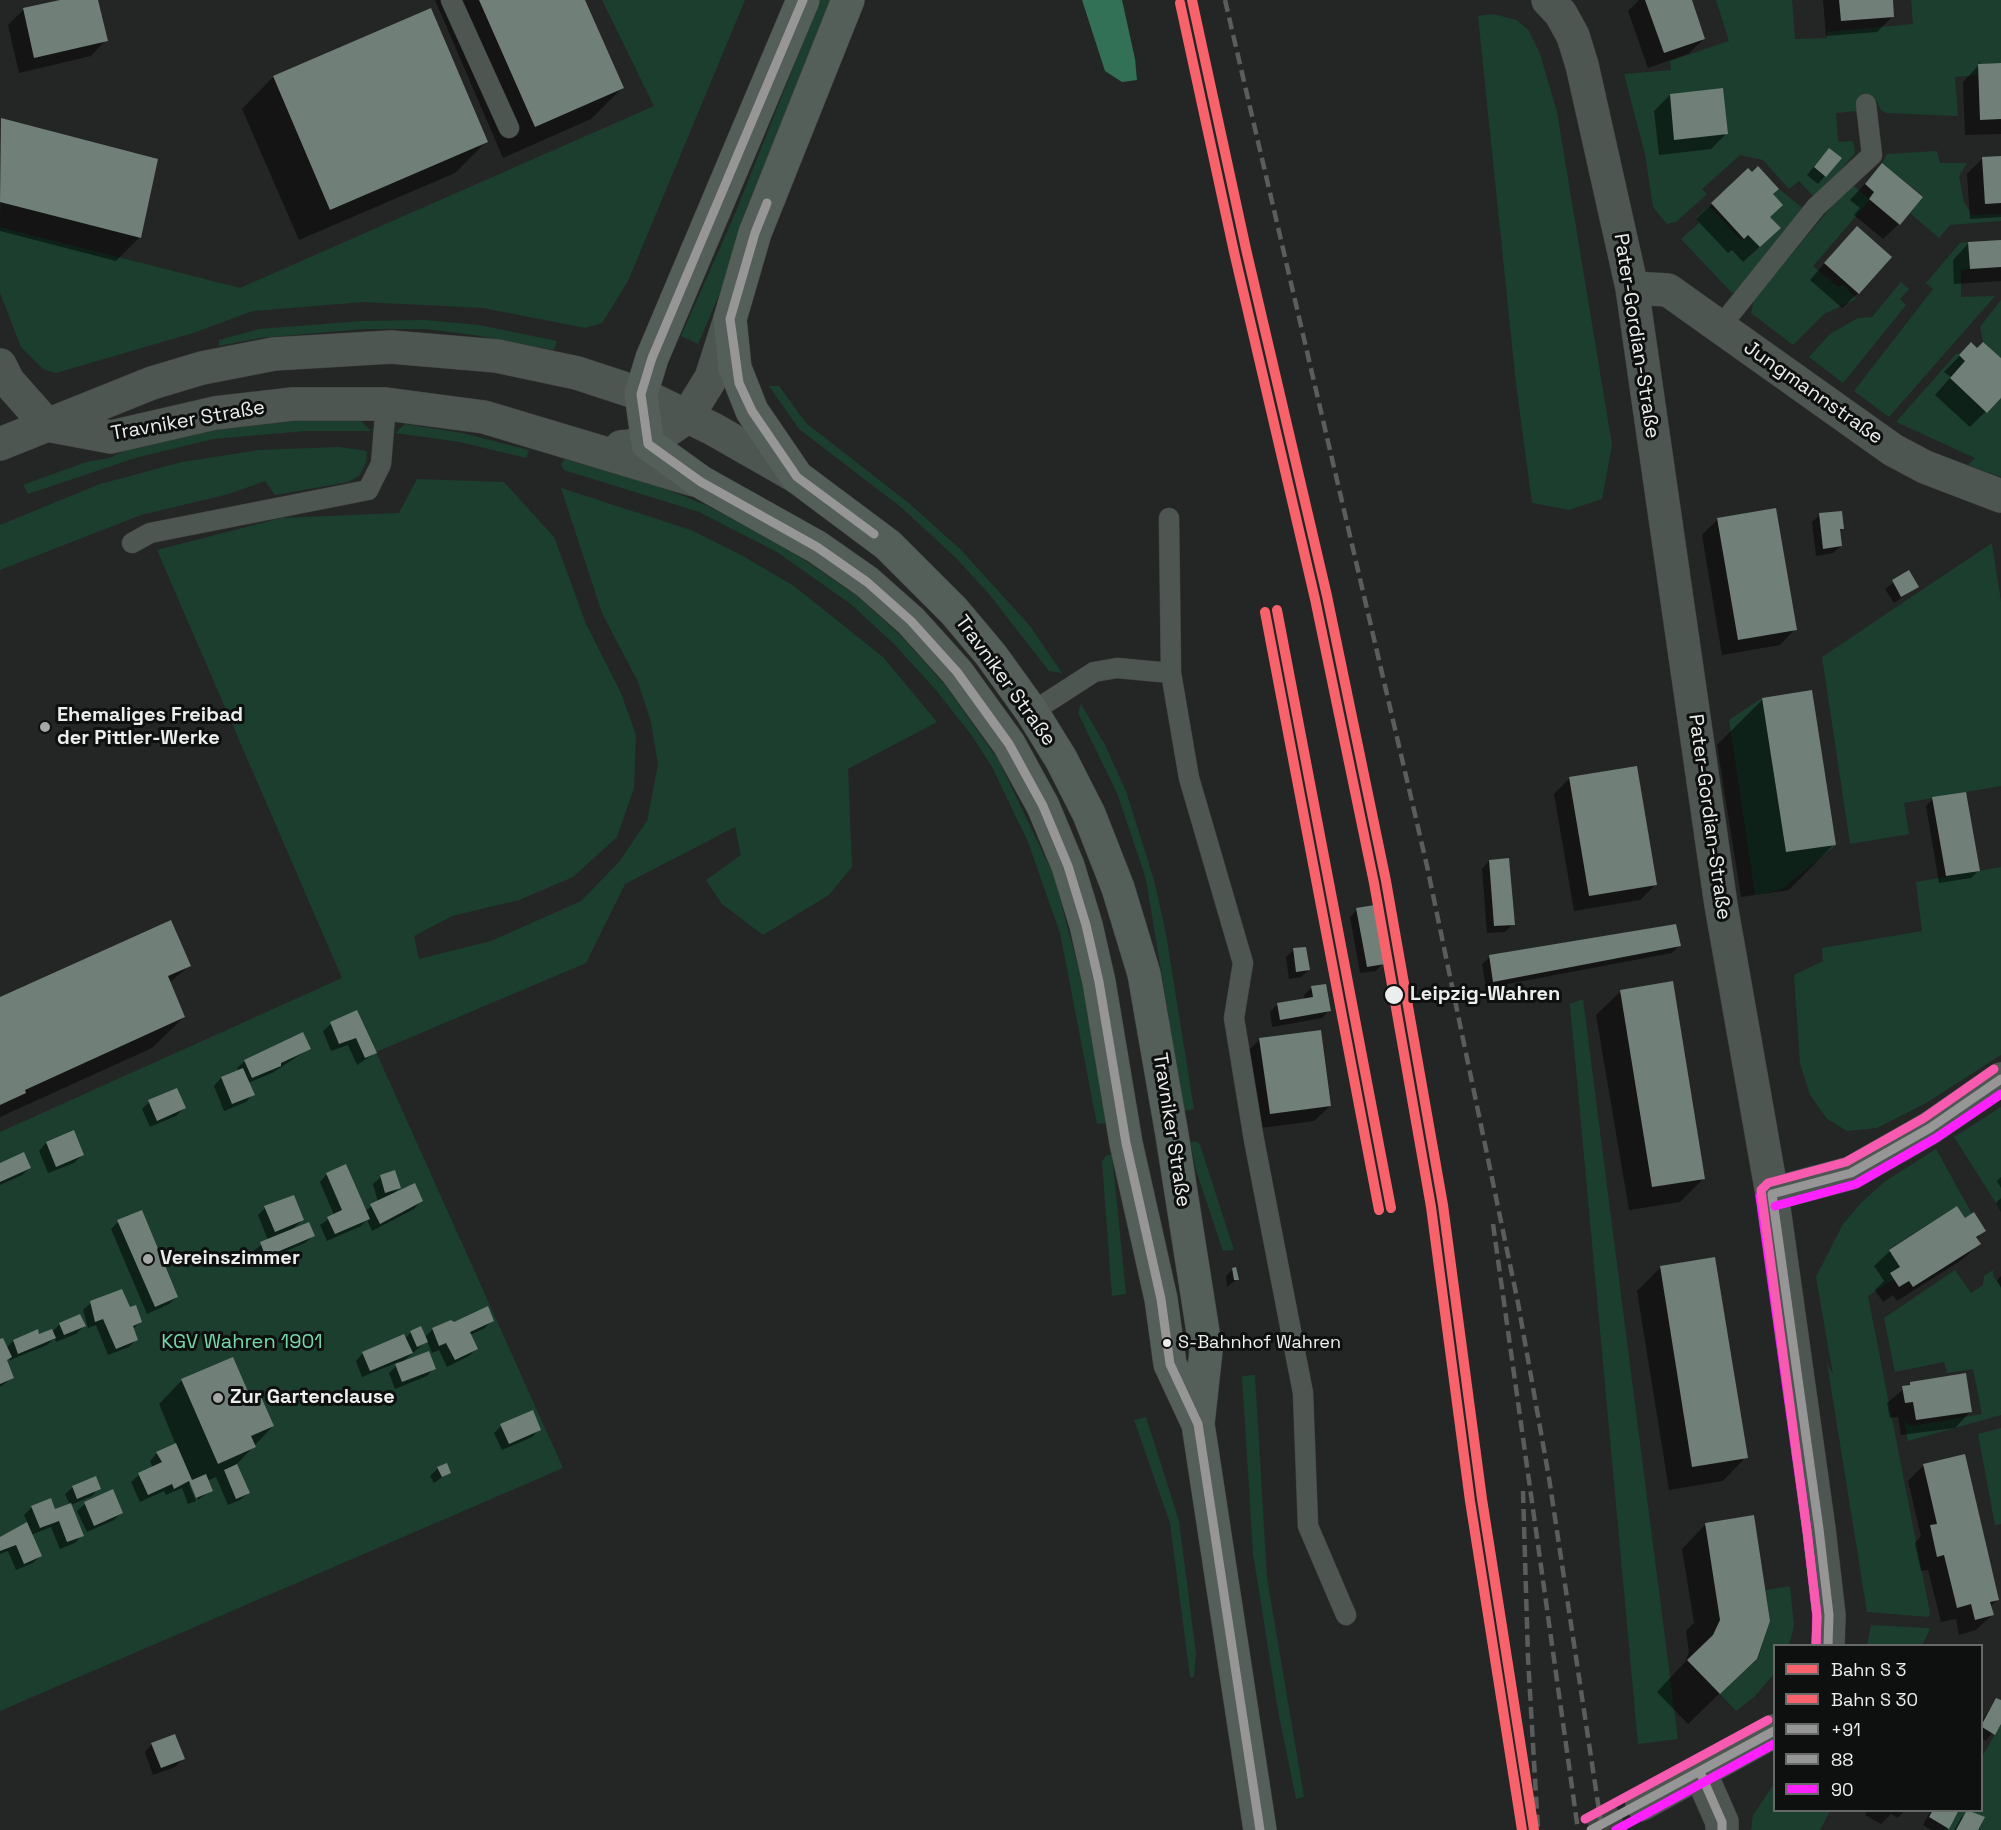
<!DOCTYPE html>
<html>
<head>
<meta charset="utf-8">
<style>
	body { margin:0 }
	#map { position:relative; width:2001px; height:1830px; overflow:hidden; background:#242625; font-family:"Space Grotesk",sans-serif }
	canvas { display:block }
	.legend { position:absolute; left:1773px; top:1644px; width:210px; height:168px; box-sizing:border-box; background:#0e100f; border:2px solid #666967; margin:0; padding:8px 10px; list-style:none; font-size:18px; color:#ebeeec }
	.legend li { display:flex; align-items:center; gap:12px; height:30px }
	.legend b { width:30px; border:2px solid #666967 }
</style>
</head>
<body>
<div id="map">
<canvas width="2001" height="1830"></canvas>
<ul class="legend">
<li><b style="height:8px;background:#f8626b"></b>Bahn S 3</li>
<li><b style="height:8px;background:#f8626b"></b>Bahn S 30</li>
<li><b style="height:8px;background:#969696"></b>+91</li>
<li><b style="height:8px;background:#969696"></b>88</li>
<li><b style="height:8px;background:#ff20ff"></b>90</li>
</ul>
</div>
<script>
const g = document.querySelector('canvas').getContext('2d');
g.lineJoin = 'round';
function fill(path, color) {
  g.fillStyle = color;
  g.fill(path, 'evenodd');
}
function poly(rows) {
  const path = new Path2D();
  for (const r of rows) {
    path.moveTo(r[0], r[1]);
    for (let i = 2; i < r.length; i += 2) path.lineTo(r[i], r[i + 1]);
  }
  return path;
}
function strokePath(path, color, width, dash) {
  g.strokeStyle = color;
  g.lineWidth = width;
  g.lineCap = dash ? 'butt' : 'round';
  g.setLineDash(dash || []);
  g.stroke(path);
}
function drawText(font, color, halo, rows, align = 'center') {
  g.font = font + ' "Space Grotesk",sans-serif';
  g.lineWidth = 6;
  g.setLineDash([]);
  g.textBaseline = 'middle';
  g.strokeStyle = halo;
  g.fillStyle = color;
  for (const [text, x, y, turn = 0] of rows) {
    g.save();
    g.translate(x, y);
    g.rotate((+turn || 0) * Math.PI / 180);
    g.textAlign = isNaN(turn) ? turn : align;
    if (halo) g.strokeText(text, 0, 0);
    g.fillText(text, 0, 0);
    g.restore();
  }
}
const green = poly([
	[602,0,745,0,628,281,602,323,585,328,483,308,364,302,253,311,193,333,56,373,43,369,21,347,0,293,0,227,240,288,654,106],
	[820,0,831,0,743,217,723,286,698,344,681,336,735,214],
	[1716,0,1792,0,1795,39,1827,38,1827,32,1913,24,1911,0,2001,0,2001,63,1981,64,1979,60,1978,75,1955,77,1958,116,1887,113,1881,110,1875,98,1860,98,1857,111,1836,113,1838,142,1853,141,1855,153,1816,199,1799,181,1789,189,1763,160,1740,155,1702,189,1707,194,1676,222,1667,224,1653,207,1645,154,1624,74,1671,70,1670,61,1729,41],
	[1493,14,1517,20,1529,31,1540,54,1557,112,1612,445,1602,499,1569,510,1532,503,1516,384,1478,16],
	[1937,151,1940,163,1967,163,1959,176,1964,202,1972,215,2001,214,2001,221,1950,225,1939,238,1910,213,1923,196,1882,163,1887,154],
	[1851,183,1870,200,1813,266,1838,287,1843,284,1856,299,1824,314,1793,345,1751,313,1754,300],
	[1779,189,1806,211,1741,289,1732,293,1681,239,1699,223,1696,218,1709,206,1742,241,1748,235,1760,247,1781,228,1770,217,1773,194],
	[1968,242,1970,269,1961,270,1961,297,1995,296,1889,417,1854,391,1933,289,1926,283,1960,243],
	[1901,282,1909,289,1900,299,1906,305,1843,383,1809,357,1830,334,1858,318,1872,317],
	[2001,287,2001,358,1983,342,1980,327,2001,300],
	[424,320,479,325,557,341,554,350,474,335,426,329,363,329,260,338,219,346,219,340,259,329,362,321],
	[1957,353,1965,361,1950,378,1987,413,2001,398,2001,477,1968,465,1975,458,1896,422],
	[769,386,779,386,806,423,910,504,961,550,1030,626,1062,673,1049,671,989,594,956,558,902,508,799,429],
	[306,420,361,421,371,431,306,431,213,439,135,458,28,494,23,485,86,462,109,458,129,449,211,430],
	[405,424,462,433,529,450,526,458,460,442,395,433],
	[339,447,367,451,366,462,359,476,348,482,275,495,265,481,229,494,141,515,0,570,0,525,100,484,182,462,259,450],
	[564,459,658,486,706,505,781,544,857,596,901,636,945,685,999,761,1054,876,1082,982,1107,1123,1097,1124,1060,933,1028,842,992,767,972,736,936,690,894,644,852,605,777,552,699,512,564,470,561,465],
	[417,479,504,482,554,537,586,624,621,693,636,735,634,788,617,837,573,877,519,900,452,916,414,936,419,959,491,941,581,901,619,862,647,821,658,765,651,722,638,682,602,613,561,488,691,530,743,556,794,586,883,657,937,722,848,769,852,867,829,895,763,935,722,904,706,880,741,855,735,827,625,884,586,963,376,1052,563,1468,0,1711,0,1132,342,978,157,550,281,518,399,513],
	[1992,543,2001,602,2001,786,1904,803,1909,834,1850,844,1822,657],
	[1762,698,1786,852,1836,845,1781,890,1755,895,1729,720],
	[1081,704,1105,745,1126,791,1154,880,1166,934,1194,1109,1184,1111,1146,879,1117,793,1078,713],
	[2001,867,2001,1055,1926,1103,1877,1128,1847,1131,1827,1119,1810,1095,1800,1063,1794,975,1823,961,1822,948,1922,931,1916,882],
	[1583,999,1678,1739,1638,1744,1570,1004],
	[2001,1107,2001,1211,1954,1137],
	[1196,1141,1200,1145,1234,1250,1223,1251,1196,1170,1190,1142],
	[1936,1149,1972,1214,1965,1218,1957,1206,1889,1249,1900,1267,1890,1273,1894,1279,1868,1296,1930,1613,1929,1617,1867,1612,1827,1363,1833,1375,1816,1277,1843,1224,1861,1203,1884,1182],
	[1107,1155,1112,1155,1126,1294,1112,1296,1102,1161],
	[1955,1270,1971,1293,1983,1285,1984,1276,1993,1270,1993,1276,2001,1287,2001,1415,1908,1441,1904,1421,1911,1426,1982,1414,1973,1369,1947,1373,1944,1362,1895,1372,1884,1318],
	[1255,1375,1267,1578,1304,1797,1296,1799,1278,1711,1253,1553,1242,1376],
	[1146,1417,1179,1521,1196,1654,1194,1677,1190,1677,1170,1523,1134,1420],
	[2001,1428,2001,1524,1995,1525,1978,1434],
	[1790,1586,1794,1626,1789,1645,1774,1646,1774,1674,1754,1697,1736,1711,1720,1694,1758,1659,1770,1621,1766,1590],
	[1871,1625,1927,1628,1930,1629,1922,1645,1867,1645],
	[2001,1724,2001,1830,1948,1830,1959,1811,1982,1810,1982,1757],
	[1774,1784,1774,1810,1830,1811,1820,1830,1751,1830,1753,1815]
]);
const water = poly([
	[1082,0,1122,0,1135,59,1137,80,1122,82,1105,71]
]);
const shadow = poly([
	[67,0,96,0,106,40,91,56,19,73,8,25,23,10],
	[435,0,584,0,622,88,591,119,503,158],
	[1639,0,1690,0,1704,39,1688,54,1648,68,1628,11],
	[1823,0,1891,0,1893,16,1877,32,1826,36],
	[430,10,486,142,455,173,299,240,242,109,273,77],
	[2001,65,2001,134,1965,135,1963,82,1978,66],
	[1670,95,1727,133,1711,149,1659,155,1654,111],
	[1,120,140,237,116,261,0,231],
	[1822,157,1825,176,1818,184,1807,175],
	[2001,157,2001,217,1970,219,1967,174,1983,158],
	[1882,165,1899,224,1883,239,1854,215,1860,208,1850,200],
	[1771,195,1764,243,1743,262,1732,250,1728,253,1696,219,1712,204],
	[2001,241,2001,281,1954,284,1953,260,1968,244],
	[1841,244,1858,293,1842,308,1810,280],
	[1971,344,1977,350,2001,360,2001,396,1970,427,1935,395,1951,377,1944,372],
	[1820,515,1843,528,1839,532,1841,546,1833,553,1816,556,1812,522],
	[1718,519,1795,629,1780,645,1722,655,1702,535],
	[1908,572,1917,587,1894,603,1885,589],
	[1763,699,1834,844,1789,890,1741,897,1717,745],
	[1570,778,1655,885,1640,900,1574,911,1554,794],
	[1933,799,1978,871,1971,878,1939,883,1926,806],
	[1489,861,1513,924,1505,932,1487,933,1482,869],
	[1357,910,1383,963,1376,971,1360,973,1350,917],
	[1679,946,1672,953,1486,988,1482,964,1490,957],
	[1294,950,1309,970,1301,977,1289,979,1286,957],
	[189,966,169,983,184,1017,152,1048,0,1117,0,999],
	[1325,985,1329,1010,1322,1018,1272,1027,1270,1012,1277,1005,1305,1000,1304,995,1311,988],
	[1620,992,1704,1178,1680,1202,1629,1210,1596,1015],
	[356,1012,375,1053,357,1065,348,1045,331,1051,323,1031,331,1024],
	[1260,1039,1330,1106,1314,1121,1254,1129,1244,1055],
	[309,1049,272,1073,248,1083,253,1094,246,1102,224,1111,214,1086,221,1078,238,1071,237,1068,245,1061],
	[149,1102,184,1108,176,1116,150,1127,142,1109],
	[73,1132,82,1155,74,1163,48,1173,39,1151,46,1143],
	[0,1165,30,1168,22,1175,0,1185],
	[327,1174,365,1211,378,1202,373,1184,381,1177,400,1187,391,1196,421,1201,414,1209,372,1231,367,1220,361,1226,327,1241,320,1225,334,1215,320,1182],
	[2001,1177,2001,1188,1997,1181],
	[2001,1198,2001,1212,1996,1203],
	[265,1208,302,1220,292,1230,313,1236,305,1243,275,1256,259,1266,253,1251,268,1240,258,1215],
	[1965,1220,1984,1231,1976,1239,1979,1244,1963,1259,1897,1301,1893,1295,1883,1302,1875,1290,1884,1281,1874,1266,1890,1251],
	[118,1222,177,1297,169,1304,147,1314,111,1229],
	[1661,1267,1746,1457,1723,1481,1669,1490,1637,1291],
	[1233,1269,1237,1279,1227,1287,1226,1276],
	[2001,1276,2001,1288,1997,1280],
	[91,1303,130,1309,140,1322,132,1330,136,1340,129,1347,108,1355,96,1325,88,1328,83,1310],
	[492,1320,485,1328,470,1335,476,1349,469,1356,447,1367,439,1350,432,1353,427,1341,400,1364,434,1368,427,1376,395,1389,389,1373,401,1361,362,1377,356,1361,363,1353,405,1339,411,1332,424,1338,432,1330,451,1321,454,1324],
	[60,1324,84,1326,76,1334,56,1342,55,1338,47,1345,10,1360,9,1358,6,1362,12,1378,0,1387,0,1341,6,1348,13,1341,52,1332],
	[182,1380,248,1396,273,1426,236,1465,248,1493,240,1500,228,1505,216,1477,207,1481,211,1490,198,1500,192,1484,189,1484,196,1501,188,1504,182,1488,166,1495,164,1491,140,1502,131,1482,139,1475,153,1468,150,1461,157,1453,176,1445,159,1404],
	[1911,1383,1970,1412,1955,1428,1901,1435,1898,1417,1890,1418,1887,1403],
	[501,1426,540,1429,532,1437,502,1450,494,1433],
	[1924,1465,1997,1600,1990,1607,1992,1615,1976,1630,1959,1635,1956,1619,1941,1622,1928,1570,1921,1571,1915,1543,1921,1536,1908,1481],
	[438,1468,449,1472,434,1483,430,1476],
	[73,1487,99,1488,92,1496,71,1505,82,1535,75,1543,60,1549,51,1527,31,1535,40,1556,33,1563,16,1570,8,1551,0,1554,0,1538,28,1524,24,1515,32,1507,55,1511,70,1505,65,1494],
	[113,1491,122,1512,114,1520,87,1532,77,1511,85,1504],
	[1705,1525,1756,1658,1688,1724,1657,1692,1685,1662,1689,1652,1686,1631,1694,1623,1682,1549],
	[1997,1699,2001,1702,2001,1721,1986,1741,1982,1738,1982,1720],
	[152,1744,183,1759,175,1767,153,1775,145,1752],
	[1868,1810,1905,1810,1898,1818,1891,1814,1881,1824,1865,1815],
	[1931,1810,1957,1810,1946,1830,1931,1830,1923,1825],
	[1969,1810,1983,1818,1976,1830,1954,1830,1961,1818]
]);
const building = poly([
	[60,0,98,0,108,41,34,58,23,8],
	[479,0,585,0,624,88,535,127],
	[1645,0,1692,0,1705,39,1664,53],
	[1839,0,1893,0,1894,17,1841,21],
	[431,8,488,142,330,210,273,76],
	[2001,63,2001,119,1980,120,1978,64],
	[1723,88,1728,134,1674,140,1670,94],
	[1,118,158,159,141,238,0,202],
	[1829,148,1842,158,1826,177,1814,167],
	[2001,156,2001,203,1985,204,1982,157],
	[1882,163,1923,197,1900,225,1869,199,1874,192,1865,184],
	[1758,166,1779,189,1773,194,1783,205,1770,217,1781,228,1760,247,1748,235,1744,239,1711,203,1748,168,1752,172],
	[1857,226,1892,257,1859,294,1824,263],
	[2001,240,2001,267,1970,269,1968,242],
	[1971,342,1977,348,1983,342,2001,358,2001,398,1987,413,1950,378,1965,361,1959,355],
	[1776,508,1797,630,1738,640,1717,518],
	[1842,511,1844,529,1840,529,1842,546,1823,549,1819,513],
	[1909,570,1919,587,1901,597,1892,580],
	[1812,690,1836,845,1786,852,1762,698],
	[1637,766,1657,885,1589,896,1569,777],
	[1966,792,1980,871,1946,876,1932,797],
	[1509,858,1515,925,1494,926,1489,860],
	[1375,905,1385,964,1367,967,1356,908],
	[171,920,191,966,168,976,185,1017,25,1090,26,1093,0,1105,0,997],
	[1676,924,1681,946,1493,982,1489,955],
	[1306,947,1310,970,1296,972,1293,948],
	[1673,981,1705,1179,1652,1187,1620,990],
	[1326,984,1331,1011,1280,1020,1277,1003,1313,997,1311,986],
	[357,1010,377,1053,365,1058,356,1038,339,1044,330,1022],
	[1321,1030,1331,1106,1270,1114,1259,1038],
	[303,1032,311,1049,281,1063,281,1066,252,1078,244,1060],
	[243,1068,255,1095,232,1104,221,1077],
	[177,1088,186,1108,157,1121,148,1100],
	[74,1130,84,1155,56,1167,46,1142],
	[24,1152,31,1168,0,1182,0,1163],
	[346,1164,370,1219,335,1234,327,1217,342,1210,326,1173],
	[395,1170,401,1188,385,1193,380,1175],
	[415,1183,423,1201,380,1224,370,1204],
	[294,1195,304,1220,275,1232,264,1206],
	[1957,1206,1965,1218,1974,1212,1986,1231,1976,1237,1981,1244,1913,1287,1909,1281,1899,1287,1890,1273,1900,1267,1889,1250],
	[142,1210,178,1297,155,1307,117,1220],
	[309,1222,315,1236,277,1252,278,1255,267,1260,260,1242],
	[1715,1257,1748,1458,1692,1467,1660,1266],
	[1236,1267,1239,1280,1234,1280,1232,1268],
	[122,1289,130,1307,136,1305,142,1322,133,1326,138,1340,116,1349,103,1319,95,1322,90,1301],
	[488,1306,494,1321,470,1332,478,1349,455,1360,446,1343,439,1346,432,1328,451,1320,454,1322],
	[80,1314,86,1326,64,1335,59,1323],
	[421,1326,428,1342,417,1347,410,1331],
	[38,1329,39,1334,52,1329,56,1338,18,1354,13,1340],
	[404,1334,413,1353,370,1371,362,1352],
	[3,1338,12,1357,7,1360,14,1378,0,1384,0,1339],
	[429,1351,436,1369,402,1382,395,1364],
	[233,1357,249,1394,258,1390,274,1426,251,1436,256,1447,218,1464,181,1379],
	[1966,1373,1972,1412,1916,1420,1913,1402,1905,1403,1902,1386,1910,1385,1910,1382],
	[533,1410,541,1430,509,1444,500,1424],
	[176,1443,192,1480,206,1474,213,1491,196,1498,189,1481,174,1489,172,1484,148,1495,138,1473,162,1462,156,1452],
	[1965,1454,1999,1600,1990,1602,1994,1615,1975,1620,1971,1604,1957,1608,1944,1555,1937,1557,1930,1525,1937,1524,1923,1464],
	[447,1463,451,1473,442,1477,437,1467],
	[237,1464,250,1493,236,1499,224,1470],
	[96,1476,101,1489,77,1499,72,1486],
	[113,1489,123,1513,94,1526,84,1502],
	[51,1498,55,1509,71,1503,84,1536,67,1542,59,1521,40,1528,31,1506],
	[1754,1515,1770,1621,1757,1659,1720,1694,1687,1660,1713,1635,1720,1620,1705,1523],
	[27,1522,42,1556,24,1564,16,1545,0,1551,0,1537],
	[1996,1698,2001,1700,2001,1724,1995,1735,1982,1727,1982,1724],
	[175,1734,185,1759,161,1768,151,1743],
	[1933,1810,1959,1810,1949,1829,1929,1817],
	[1967,1810,1985,1817,1978,1830,1956,1830]
]);
const tertiaryTunnel = poly([
	[1591,1830,1642,1804]
]);
const service = poly([
	[451,0,509,128],
	[1720,327,1816,207,1872,155,1866,104],
	[1169,518,1171,673,1189,778,1243,963,1234,1018,1254,1140,1303,1393,1308,1526,1346,1615],
	[132,543,150,533,368,490,381,464,386,404],
	[1032,712,1094,672,1117,668,1171,673]
]);
const minor = poly([
	[1548,0,1561,14,1573,36,1582,65,1632,288,1721,905,1772,1194],
	[1632,288,1668,290,1893,450,1925,467,2001,496],
	[0,365,8,381,47,425],
	[47,425,111,437,215,413,293,404,386,404,484,417,694,480],
	[0,444,152,383,202,368,274,354,391,347,497,356,577,373,641,394,713,429,797,477],
	[621,447,648,444,687,417,711,378,730,319],
	[1700,1772,1722,1822,1722,1830]
]);
const tertiary = poly([
	[1828,1646,1829,1615,1819,1529,1772,1194,1851,1173,1930,1128,2001,1079],
	[1642,1804,1774,1731]
]);
const primary = poly([
	[803,0,652,358,641,394,648,444,701,482,817,547,867,582,911,621,957,672,1009,744,1043,806,1068,866,1086,925,1099,982,1126,1143,1161,1299,1170,1364,1198,1424],
	[848,0,755,233,730,319,735,368,752,411,797,477,888,545,954,611,991,655,1032,712,1061,759,1089,814,1118,888,1144,974,1172,1135,1206,1351,1198,1424,1260,1830]
]);
const rail = poly([
	[1225,0,1427,866,1518,1303,1549,1478,1602,1830],
	[1493,1224,1578,1830],
	[1523,1491,1528,1658,1538,1830]
]);
const bus1 = poly([
	[803,0,652,358,641,394,648,444,701,482,817,547,867,582,911,621,957,672,1009,744,1043,806,1068,866,1086,925,1099,982,1126,1143,1161,1299,1170,1364,1198,1424,1260,1830],
	[767,203,755,233,730,319,739,383,752,411,797,477,874,534]
]);
const bus2 = poly([
	[1772,1194,1819,1529,1829,1615,1828,1646],
	[1772,1194,1851,1173,1930,1128,2001,1079],
	[1700,1772,1722,1822,1722,1830],
	[1591,1830,1774,1731]
]);
const bus3 = poly([
	[1760,1196,1807,1531,1817,1616,1816,1646],
	[1775,1206,1856,1184,1936,1138,2001,1094],
	[1616,1830,1774,1744]
]);
const bus4 = poly([
	[1816,1646,1817,1616,1807,1531,1761,1190,1768,1183,1846,1162,1924,1118,1994,1069],
	[1585,1819,1768,1720]
]);
const rail1 = poly([
	[1192,0,1246,249,1327,596,1386,881,1443,1205,1482,1499,1534,1830],
	[1277,610,1391,1208]
]);
const rail2 = poly([
	[1180,3,1234,252,1315,599,1374,883,1431,1207,1470,1501,1522,1830],
	[1265,612,1379,1210]
]);
const markers = [
	[45,727,6,"#a5a8a6"],
	[1394,995,10,"#ebeeec"],
	[148,1259,6,"#a5a8a6"],
	[1167,1343,5,"#ebeeec"],
	[218,1398,6,"#a5a8a6"]
];
const busNames = [
	["S-Bahnhof Wahren",1178,1343]
];
const streetNames = [
	["Pater-Gordian-Straße",1636,336,81],
	["Jungmannstraße",1813,393,35],
	["Travniker Straße",188,421,-10],
	["Travniker Straße",1005,681,54],
	["Pater-Gordian-Straße",1709,817,82],
	["Travniker Straße",1171,1130,81]
];
const poiNames = [
	["Ehemaliges Freibad",57,716],
	["der Pittler-Werke",57,739],
	["Vereinszimmer",160,1259],
	["Zur Gartenclause",230,1398]
];
const stopNames = [
	["Leipzig-Wahren",1410,995]
];
const parkNames = [
	["KGV Wahren 1901",242,1343]
];
fill(green, '#1b3e2f');
fill(water, '#327155');
fill(shadow, '#0007');
fill(building, '#707f78');
strokePath(tertiaryTunnel, '#424443', 33, [33, 16]);
strokePath(service, '#404241', 21);
strokePath(minor, '#404241', 34);
strokePath(tertiary, '#404241', 34);
strokePath(primary, '#404241', 34);
strokePath(service, '#4e5652', 20);
strokePath(minor, '#4e5652', 33);
strokePath(tertiary, '#4e5652', 33);
strokePath(primary, '#545f5a', 33);
strokePath(rail, '#5a5d5b', 4.5, [12, 6]);
strokePath(bus1, '#969696', 9);
strokePath(bus2, '#969696', 9);
strokePath(bus3, '#ff20ff', 9);
strokePath(bus4, '#f75aaf', 9);
strokePath(rail1, '#f8626b', 10);
strokePath(rail2, '#f8626b', 10);
for (const [x, y, r, color] of markers) {
  const dot = new Path2D();
  dot.arc(x, y, r, 0, 2 * Math.PI);
  g.fillStyle = color;
  g.fill(dot);
  strokePath(dot, '#0e100f', 2);
}
drawText('18px', '#ebeeec', '#0e100f', busNames, 'left');
drawText('20px', '#ebeeec', '#0e100f', streetNames);
drawText('bold 20px', '#ebeeec', '#0e100f', poiNames, 'left');
drawText('bold 20px', '#ebeeec', '#0e100f', stopNames, 'left');
drawText('20px', '#75d8ab', '#0e100f', parkNames);
</script>
</body>
</html>
